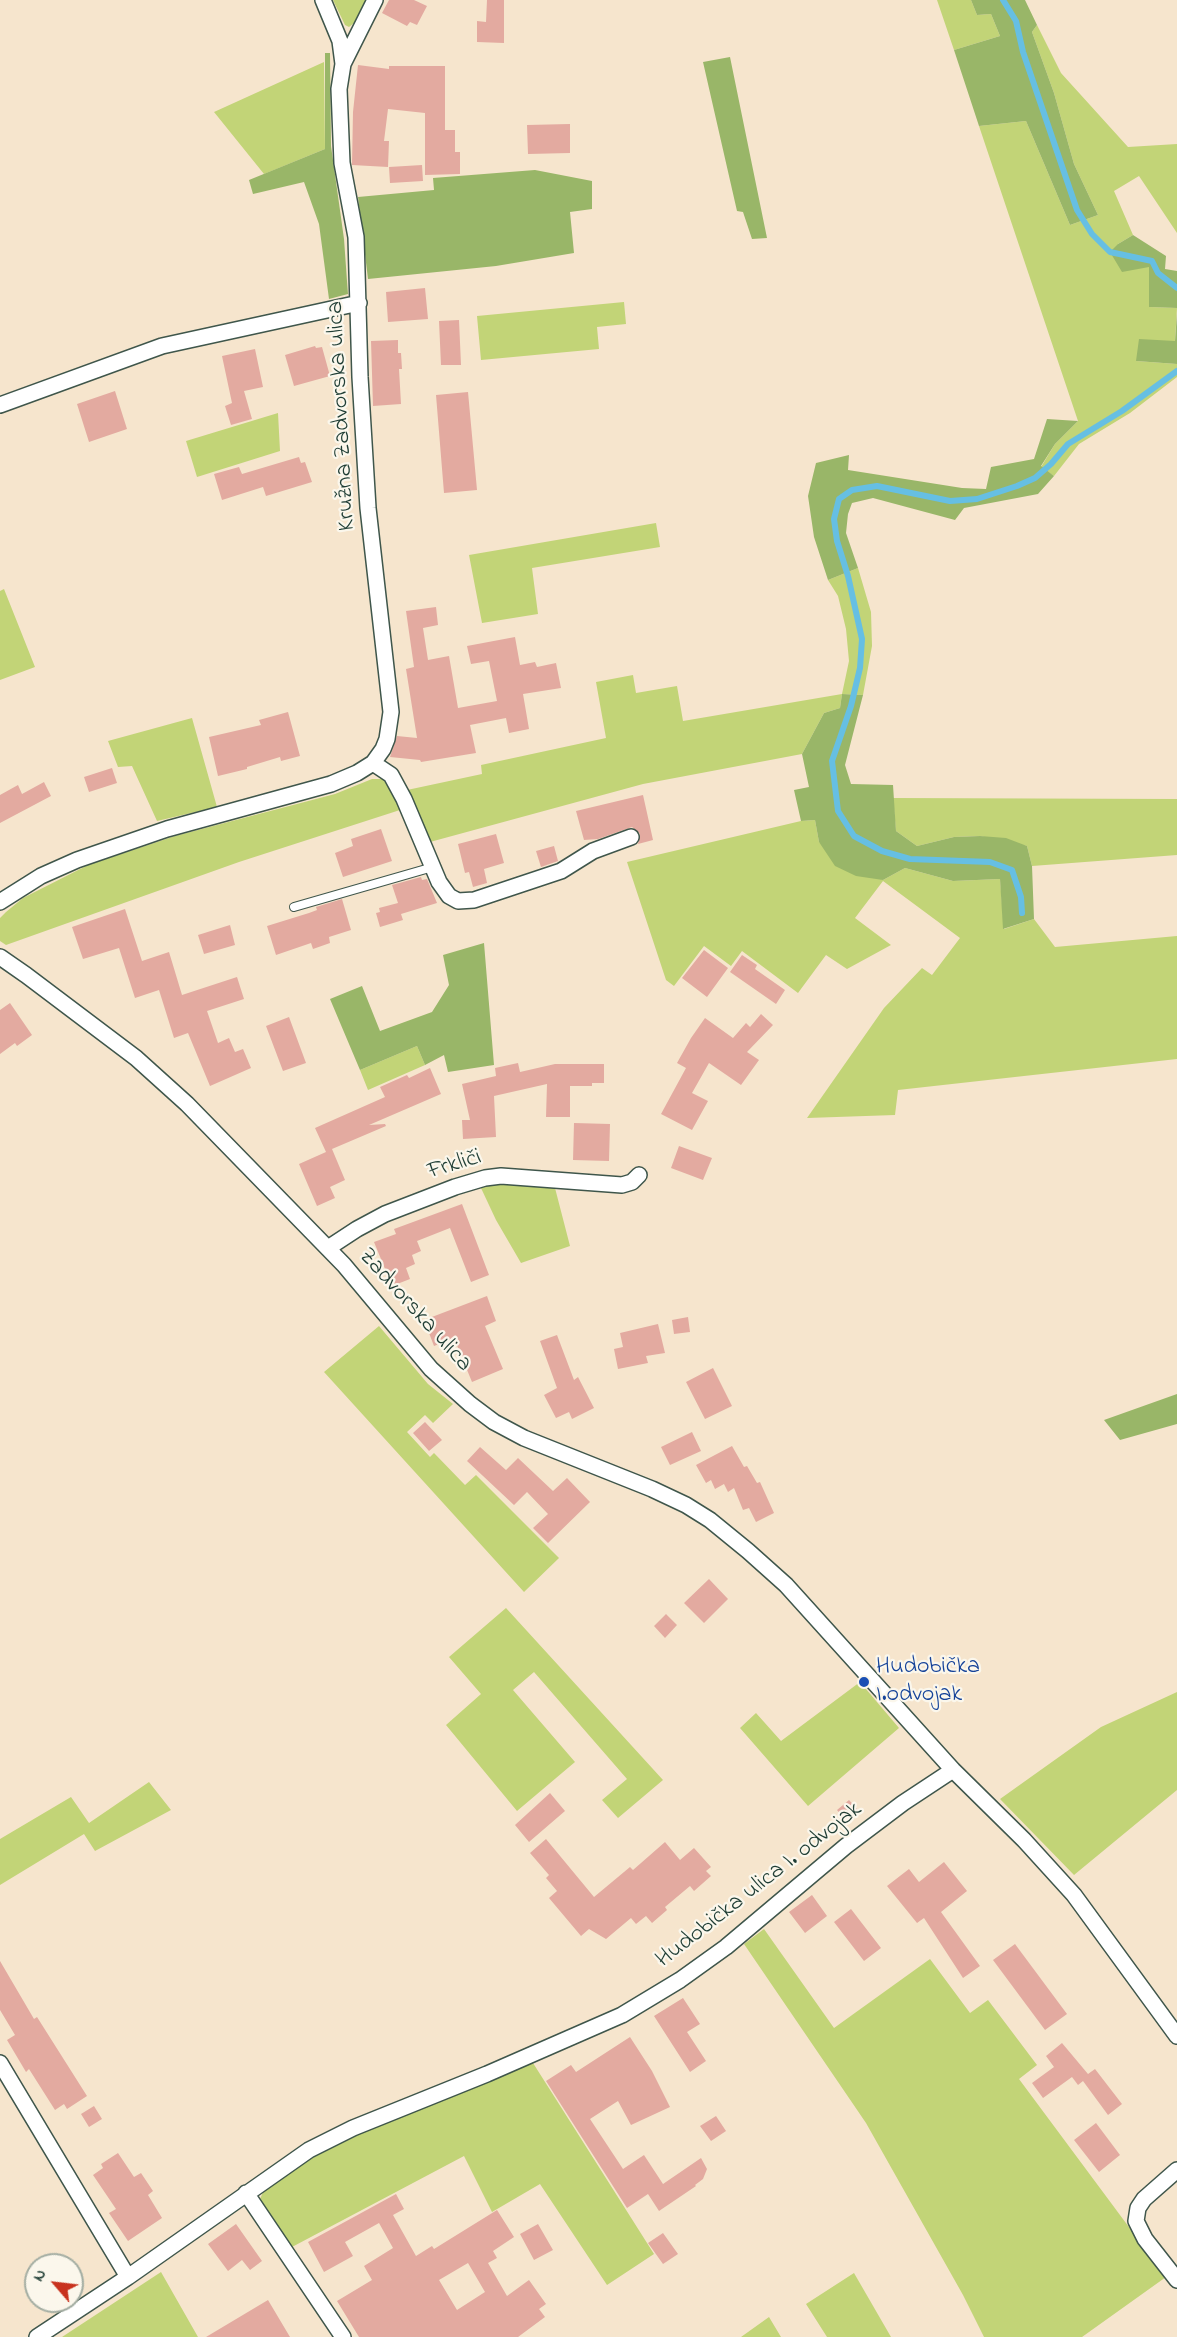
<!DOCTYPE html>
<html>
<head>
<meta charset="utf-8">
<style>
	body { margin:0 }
	#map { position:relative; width:1177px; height:2337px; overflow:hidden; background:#f6e5cd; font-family:"Indie Flower",sans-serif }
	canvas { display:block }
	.north { position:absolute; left:24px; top:2253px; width:60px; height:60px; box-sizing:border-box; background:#fbf7ec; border:2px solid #a3ada2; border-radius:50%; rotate:298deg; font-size:16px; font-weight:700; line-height:24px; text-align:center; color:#1f3d34 }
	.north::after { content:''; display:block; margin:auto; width:21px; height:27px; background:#c8321e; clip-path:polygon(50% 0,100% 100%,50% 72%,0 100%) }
</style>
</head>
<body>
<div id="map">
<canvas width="1177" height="2337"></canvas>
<div class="north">N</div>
</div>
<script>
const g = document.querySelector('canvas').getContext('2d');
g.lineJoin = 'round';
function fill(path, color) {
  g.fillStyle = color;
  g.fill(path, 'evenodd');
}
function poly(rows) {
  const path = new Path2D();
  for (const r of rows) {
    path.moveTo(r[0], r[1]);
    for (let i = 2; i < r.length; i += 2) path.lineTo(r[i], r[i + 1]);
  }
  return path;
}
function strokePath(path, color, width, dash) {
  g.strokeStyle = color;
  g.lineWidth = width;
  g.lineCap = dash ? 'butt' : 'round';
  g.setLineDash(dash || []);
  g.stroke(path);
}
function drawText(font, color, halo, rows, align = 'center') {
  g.font = font + ' "Indie Flower",sans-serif';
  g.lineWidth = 4.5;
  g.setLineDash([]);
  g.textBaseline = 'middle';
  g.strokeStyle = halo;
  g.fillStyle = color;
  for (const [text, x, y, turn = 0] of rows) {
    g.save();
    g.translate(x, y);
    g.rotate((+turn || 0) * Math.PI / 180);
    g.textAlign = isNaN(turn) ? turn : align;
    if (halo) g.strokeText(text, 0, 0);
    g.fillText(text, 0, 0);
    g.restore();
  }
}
const green = poly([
	[333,0,366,0,354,23,349,27,345,25],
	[937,0,971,0,977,15,991,14,1000,36,954,50],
	[1037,25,1061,73,1128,147,1177,144,1177,233,1139,176,1114,191,1133,235,1118,244,1149,267,1149,307,1177,308,1175,341,1136,361,1177,364,1177,377,1130,413,1079,444,1054,476,1041,467,1055,444,1078,421,979,126,1026,121,1070,225,1098,215,1074,164,1054,93,1032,32],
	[324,62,325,149,264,174,214,112],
	[624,302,626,324,597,327,599,349,481,360,477,316],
	[278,413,280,451,197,477,186,441],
	[656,523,660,547,532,568,538,614,482,623,469,555],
	[858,568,871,612,872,646,863,695,842,694,840,708,824,713,802,754,643,784,430,842,407,790,482,774,481,765,606,738,596,682,633,675,636,693,677,686,683,721,842,694,849,661,846,629,838,596,828,580],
	[4,589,35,667,0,680,0,591],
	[192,718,217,807,157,821,132,766,118,767,108,741],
	[372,779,382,779,388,784,400,810,239,862,6,945,0,941,0,918,6,912,23,898,88,865,175,836,335,794],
	[893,798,1177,799,1177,855,1032,866,1027,846,980,836,954,837,917,846,896,831],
	[815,820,819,842,883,880,905,868,953,881,1000,879,1004,929,1034,919,1055,947,1177,936,1177,1059,898,1090,895,1115,807,1118,884,1008,922,968,932,975,960,938,883,881,855,918,891,945,847,969,826,955,798,993,742,951,731,966,704,946,674,986,666,980,627,862,801,821],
	[417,1046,425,1065,368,1090,360,1070],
	[497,1184,555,1188,570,1246,521,1263,496,1220,481,1188],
	[379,1326,428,1384,453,1404,433,1423,425,1415,407,1432,430,1457,434,1453,465,1485,476,1475,559,1558,524,1592,324,1372],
	[506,1608,663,1780,618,1818,602,1800,627,1779,534,1672,513,1690,575,1762,517,1811,446,1725,481,1694,449,1657],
	[860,1682,899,1728,808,1806,740,1728,756,1713,781,1741],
	[1177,1692,1177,1790,1074,1875,1000,1799,1101,1727],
	[149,1782,171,1810,95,1851,84,1834,0,1885,0,1839,71,1797,89,1823],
	[764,1929,834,2028,930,1959,970,2013,988,2000,1037,2065,1019,2079,1166,2277,1082,2337,984,2337,963,2295,866,2123,744,1944],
	[533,2063,654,2254,607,2285,540,2184,492,2212,464,2156,292,2247,260,2199,265,2188,313,2154,358,2133],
	[161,2272,198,2337,62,2337],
	[854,2273,891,2337,827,2337,806,2304],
	[769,2317,781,2337,741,2337]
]);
const forest = poly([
	[971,0,1025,0,1037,25,1032,32,1054,93,1074,164,1098,215,1070,225,1026,121,979,126,954,50,1000,36,991,14,977,15],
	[325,53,330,53,331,146,344,239,347,281,348,294,329,299,319,224,304,182,253,194,249,180,325,149],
	[730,57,767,238,752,239,743,212,737,211,703,62],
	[535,170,592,181,592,209,570,212,574,253,496,266,368,279,358,197,434,190,433,178],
	[1133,235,1166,256,1165,269,1177,271,1177,308,1149,307,1149,267,1122,272,1110,252,1118,244],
	[1177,313,1177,364,1136,361,1139,339,1175,341],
	[1047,419,1078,421,1055,444,1041,466,1054,476,1038,494,964,508,955,520,873,498,852,503,848,514,846,533,858,568,828,580,814,537,808,496,816,463,849,455,848,470,962,488,986,489,991,467,1034,459],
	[842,694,863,695,845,765,851,784,893,785,896,831,917,846,954,837,980,836,1006,838,1027,846,1032,866,1034,919,1003,929,1000,879,953,881,905,868,883,880,856,876,835,866,819,842,815,820,801,821,794,790,809,787,802,754,824,713,840,708],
	[484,943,494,1065,448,1072,444,1055,425,1065,417,1046,360,1070,330,999,362,986,380,1031,432,1012,449,985,443,955],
	[1177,1394,1177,1424,1120,1440,1104,1420]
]);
const stream = poly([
	[1003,0,1016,21,1023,52,1077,210,1092,234,1110,252,1152,261,1158,273,1177,288],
	[1022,913,1021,897,1012,870,990,862,910,859,882,851,854,836,838,811,832,761,851,706,860,668,862,639,848,576,837,541,834,519,839,499,852,490,877,486,950,501,977,499,1017,486,1035,478,1051,464,1068,444,1122,411,1177,371]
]);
const building = poly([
	[389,0,414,0,427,6,417,25,410,22,407,26,382,13],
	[487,0,504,0,504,43,477,42,477,21,486,22],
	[358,65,389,69,389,66,445,66,445,130,455,130,455,152,460,152,460,174,425,175,425,113,388,109,384,141,389,141,388,167,352,165,353,112],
	[570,124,570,153,528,154,527,125],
	[422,165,423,181,390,183,389,167],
	[425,288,428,319,388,322,386,292],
	[459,320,461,365,441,365,439,321],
	[398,340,398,353,401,353,402,369,399,369,401,404,373,406,371,341],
	[315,346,316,348,322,347,330,376,294,386,285,355],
	[255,349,263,387,244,391,252,419,231,425,225,406,232,403,222,356],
	[115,391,127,429,89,442,77,404],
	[468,392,477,490,444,493,436,395],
	[299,457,301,463,305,462,312,482,266,496,263,487,222,500,214,474,239,467,242,474],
	[436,607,438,625,423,628,428,660,449,656,458,708,497,701,489,661,471,664,467,646,515,637,520,665,535,662,537,667,556,663,561,688,523,694,529,729,509,733,506,718,470,725,476,753,421,762,420,760,390,757,397,736,417,738,406,669,414,667,406,611],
	[288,712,300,756,281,761,280,757,247,767,247,769,218,776,209,737,261,725,259,720],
	[112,768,117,783,89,792,84,777],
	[44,782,51,796,0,823,0,795,18,785,22,794],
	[643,795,653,840,638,844,640,834,632,827,598,839,584,840,576,811],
	[381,829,392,861,343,877,335,853,353,846,351,839],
	[496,834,504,863,484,869,487,883,473,887,469,872,465,873,458,844],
	[554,846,558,861,541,867,536,851],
	[421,877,422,880,427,879,437,903,401,914,403,920,380,927,376,913,380,912,379,908,398,903,392,885],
	[342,899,351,930,329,937,330,943,313,949,311,943,276,955,267,926,309,913,317,910,316,907],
	[125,909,142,961,169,952,182,995,237,977,244,999,207,1011,218,1043,229,1038,235,1052,243,1049,251,1068,210,1086,188,1033,174,1038,159,990,135,998,119,948,83,959,72,927],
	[230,925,235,945,204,954,198,935],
	[704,950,728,968,707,997,682,978],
	[742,955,757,965,755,969,785,990,776,1004,730,972],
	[10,1003,32,1035,17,1046,15,1043,0,1054,0,1010],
	[761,1014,773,1025,747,1052,759,1060,741,1085,709,1063,692,1093,708,1101,692,1130,661,1114,686,1068,677,1063,691,1038,705,1018,733,1038,746,1023,750,1027],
	[289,1017,306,1063,283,1071,266,1026],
	[518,1063,520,1072,555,1064,604,1064,604,1083,592,1083,592,1086,570,1086,570,1117,546,1117,547,1084,494,1096,496,1137,463,1139,462,1120,470,1120,462,1084,496,1076,495,1068],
	[430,1068,441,1094,369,1125,385,1124,386,1126,332,1149,345,1180,330,1187,335,1198,317,1206,299,1164,326,1152,315,1128,385,1097,380,1087,407,1075,409,1078],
	[574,1123,610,1124,609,1161,573,1160],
	[679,1146,712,1158,703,1180,671,1168],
	[462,1204,489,1275,471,1282,450,1228,417,1241,421,1251,412,1255,415,1264,406,1268,410,1279,392,1286,374,1242,396,1234,394,1229],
	[487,1296,496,1321,485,1326,503,1369,472,1382,454,1338,434,1346,424,1320],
	[688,1317,690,1332,674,1334,672,1320],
	[658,1324,665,1353,646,1356,648,1363,618,1369,614,1349,623,1347,620,1333],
	[557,1335,574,1380,578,1377,594,1408,572,1419,569,1412,556,1418,544,1395,557,1388,540,1341],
	[713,1368,732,1406,705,1419,686,1382],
	[425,1422,442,1440,429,1451,413,1433],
	[692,1432,701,1451,670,1465,661,1447],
	[732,1446,744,1467,747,1466,757,1483,760,1482,774,1513,756,1522,749,1508,743,1510,734,1488,728,1492,724,1484,715,1489,711,1480,706,1483,696,1465],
	[480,1447,506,1470,518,1458,553,1491,567,1478,590,1502,548,1543,533,1528,548,1514,527,1492,514,1505,467,1461],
	[709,1579,728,1599,704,1623,684,1603],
	[666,1614,677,1625,665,1638,654,1626],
	[550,1793,565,1811,529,1842,515,1825],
	[849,1800,859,1811,846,1821,837,1810],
	[546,1839,594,1897,630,1867,633,1870,665,1842,680,1860,694,1848,711,1867,706,1871,711,1876,694,1891,690,1886,665,1907,667,1910,652,1923,646,1916,636,1924,631,1918,606,1939,589,1929,581,1936,549,1898,557,1891,546,1878,549,1875,530,1853],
	[944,1862,967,1891,941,1912,980,1966,963,1978,924,1918,917,1923,887,1886,909,1869,919,1882],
	[812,1895,827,1916,805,1933,789,1912],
	[851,1909,881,1948,864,1961,834,1922],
	[1015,1944,1067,2014,1045,2030,993,1960],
	[0,1961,34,2019,37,2017,87,2096,67,2109,64,2104,55,2110,29,2069,26,2072,7,2040,15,2035,0,2010],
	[683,1998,700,2024,687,2032,706,2061,690,2072,654,2016],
	[630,2037,652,2071,670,2107,631,2125,618,2101,590,2119,623,2169,644,2155,663,2184,701,2158,707,2169,703,2179,695,2185,696,2186,659,2211,648,2194,627,2208,546,2081,571,2065,576,2072],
	[1062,2043,1088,2074,1095,2069,1122,2104,1108,2115,1083,2081,1078,2085,1072,2077,1043,2098,1032,2083,1054,2067,1046,2056],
	[94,2106,102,2119,89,2127,81,2114],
	[716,2116,726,2131,711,2141,700,2126],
	[1096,2123,1120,2155,1099,2172,1074,2140],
	[118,2153,134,2177,141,2173,153,2191,148,2195,162,2218,128,2241,109,2213,116,2209,93,2175,103,2168,101,2164],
	[396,2194,404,2209,393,2215,416,2256,432,2246,434,2249,497,2210,514,2237,493,2251,497,2258,488,2263,507,2296,529,2280,546,2304,539,2309,545,2317,518,2337,359,2337,337,2301,372,2280,364,2266,393,2248,379,2223,345,2242,353,2256,324,2272,308,2242],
	[468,2263,485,2292,457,2310,439,2280],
	[236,2224,262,2261,250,2270,242,2260,228,2271,208,2244],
	[538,2224,553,2250,534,2260,520,2234],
	[663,2233,678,2254,663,2264,648,2243],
	[268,2300,290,2337,206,2337]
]);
const service = poly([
	[294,907,433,867]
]);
const minor = poly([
	[343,64,375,0],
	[0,405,162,346,359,303],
	[373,763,391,775,404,799,439,882,449,896,458,901,474,900,561,871,593,851,631,837],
	[0,902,41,876,77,860,167,829,331,784,357,773,373,763,383,749,387,739,391,712,368,508,360,377,356,237,342,163,339,89,343,64,340,41,323,0],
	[0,957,26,975,136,1058,187,1104,344,1265,431,1369,470,1404,494,1422,524,1438,652,1489,686,1505,710,1520,748,1551,786,1585,953,1770,1024,1840,1074,1895,1177,2036],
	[328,1248,357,1229,385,1214,455,1187,485,1178,501,1176,622,1185,632,1182,639,1175],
	[0,2063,128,2277],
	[1177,2170,1144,2199,1138,2208,1136,2221,1145,2239,1177,2280],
	[246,2193,343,2337],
	[37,2337,128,2277,309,2150,353,2128,487,2074,622,2015,680,1980,726,1947,846,1846,903,1803,953,1770]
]);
const markers = [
	[864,1682,6,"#1a4fb4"]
];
const streetNames = [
	["Kružna Zadvorska ulica",343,416,-93],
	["Frkliči",455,1166,-17],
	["Zadvorska ulica",414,1311,48],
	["Hudobička ulica I. odvojak",760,1886,-38]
];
const transitNames = [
	["Hudobička",876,1668],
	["I.odvojak",876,1696]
];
fill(green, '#c2d477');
fill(forest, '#99b668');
strokePath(stream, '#66bfe3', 6);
fill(building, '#e3aaa0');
strokePath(service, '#3f564b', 10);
strokePath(minor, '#3f564b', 18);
strokePath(service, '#fff', 8);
strokePath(minor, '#fff', 15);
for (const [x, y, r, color] of markers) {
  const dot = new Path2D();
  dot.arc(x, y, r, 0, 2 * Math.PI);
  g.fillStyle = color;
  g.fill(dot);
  strokePath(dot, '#fbf7ec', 2);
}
drawText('24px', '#1f3d34', '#fbf7ec', streetNames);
drawText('24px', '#164399', '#fbf7ec', transitNames, 'left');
</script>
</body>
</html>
